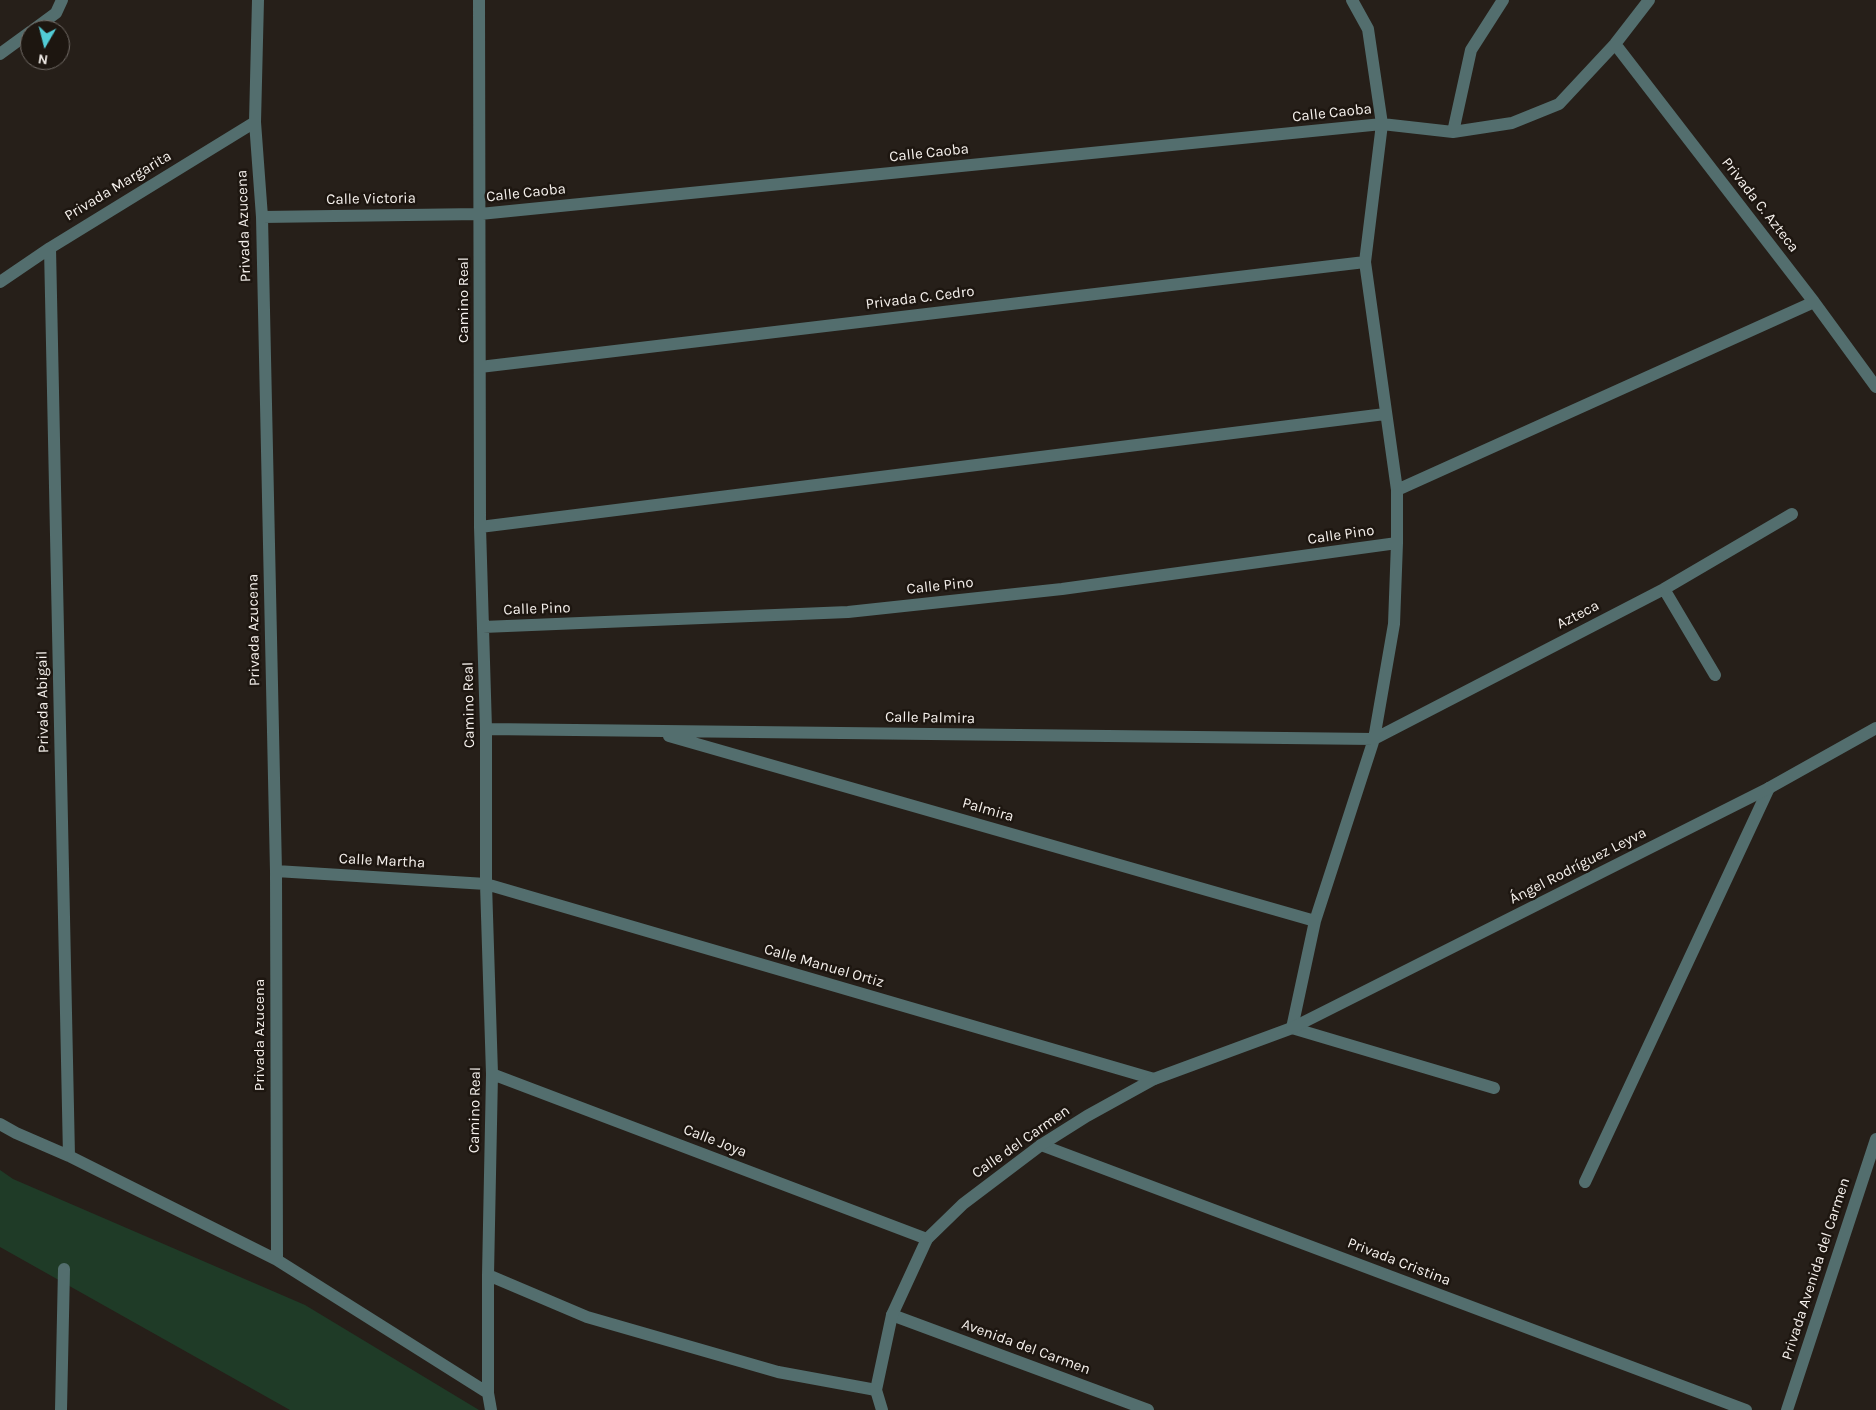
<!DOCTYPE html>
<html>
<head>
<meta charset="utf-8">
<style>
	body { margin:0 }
	#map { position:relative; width:1876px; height:1410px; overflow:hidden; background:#261f19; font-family:Karla,sans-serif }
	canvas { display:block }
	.north { position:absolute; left:20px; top:20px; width:50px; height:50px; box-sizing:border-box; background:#1d1610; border:1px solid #736d68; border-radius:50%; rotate:188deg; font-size:14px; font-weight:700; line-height:20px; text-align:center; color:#f5f0ec }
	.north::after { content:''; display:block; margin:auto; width:18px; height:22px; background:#52ccd6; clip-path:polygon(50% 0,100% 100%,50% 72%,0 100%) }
</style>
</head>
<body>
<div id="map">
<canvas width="1876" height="1410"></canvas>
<div class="north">N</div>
</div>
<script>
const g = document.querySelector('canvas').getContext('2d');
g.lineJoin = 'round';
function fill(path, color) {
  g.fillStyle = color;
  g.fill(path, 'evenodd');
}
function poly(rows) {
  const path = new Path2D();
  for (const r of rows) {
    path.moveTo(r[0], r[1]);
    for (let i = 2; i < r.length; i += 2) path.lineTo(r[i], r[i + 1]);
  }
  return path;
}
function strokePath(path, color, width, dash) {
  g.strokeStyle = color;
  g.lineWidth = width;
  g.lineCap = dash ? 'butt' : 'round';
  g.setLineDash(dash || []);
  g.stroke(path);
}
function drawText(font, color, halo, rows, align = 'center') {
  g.font = font + ' Karla,sans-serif';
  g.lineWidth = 5;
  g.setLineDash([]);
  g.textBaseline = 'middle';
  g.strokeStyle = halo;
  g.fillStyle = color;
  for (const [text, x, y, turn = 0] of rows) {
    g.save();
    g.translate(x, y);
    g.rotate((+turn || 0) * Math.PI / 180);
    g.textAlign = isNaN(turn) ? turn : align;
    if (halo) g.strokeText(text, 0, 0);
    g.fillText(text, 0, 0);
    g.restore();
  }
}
const green = poly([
	[0,1170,13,1179,305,1305,479,1410,290,1410,0,1247]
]);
const minor = poly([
	[258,0,255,122,262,217,276,871,277,1260],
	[479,0,480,527,486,729,486,884,492,1074,488,1275,488,1393,491,1410],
	[1352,0,1368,29,1382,124,1365,262,1397,490,1397,543,1394,624,1374,739,1315,921,1292,1028,1494,1088],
	[33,30,56,13,62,0],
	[1615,44,1814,302,1876,387],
	[0,54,30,32],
	[1453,132,1471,50,1503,0],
	[262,217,480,214,1382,124,1453,132,1512,123,1559,104,1615,44,1649,0],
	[50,248,69,1156],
	[0,282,50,248,255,122],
	[480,367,1365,262],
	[1397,490,1814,302],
	[480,527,1385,414],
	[1664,589,1715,675],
	[483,627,848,612,1062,589,1397,543],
	[486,729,1374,739,1664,589,1792,514],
	[669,736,1315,921],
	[276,871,486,884,1154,1079],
	[492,1074,927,1239],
	[0,1124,16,1133,69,1156,277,1260,488,1393],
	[1041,1145,1746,1410],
	[1585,1182,1769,788],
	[488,1275,587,1317,778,1372,876,1390],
	[892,1315,1148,1410],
	[61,1410,64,1269],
	[1787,1410,1876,1139]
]);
const tertiary = poly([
	[882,1410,876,1390,892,1315,927,1239,963,1204,1041,1145,1087,1116,1154,1079,1292,1028,1769,788,1876,728]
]);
const streetNames = [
	["Calle Caoba",1332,113,-6],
	["Calle Caoba",929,153,-6],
	["Privada Margarita",118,186,-31],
	["Calle Caoba",526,193,-6],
	["Calle Victoria",371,199,-1],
	["Privada C. Azteca",1760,205,52],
	["Privada Azucena",244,226,-92],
	["Privada C. Cedro",920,298,-7],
	["Camino Real",464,300,-90],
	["Calle Pino",1341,535,-8],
	["Calle Pino",940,586,-6],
	["Calle Pino",537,609,-2],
	["Azteca",1578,615,-27],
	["Privada Azucena",254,630,-91],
	["Privada Abigail",43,702,-91],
	["Camino Real",469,705,-91],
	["Calle Palmira",930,718,1],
	["Palmira",988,810,16],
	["Calle Martha",382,861,3],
	["Ángel Rodríguez Leyva",1578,866,-27],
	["Calle Manuel Ortiz",824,966,16],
	["Privada Azucena",260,1035,-90],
	["Camino Real",475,1110,-89],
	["Calle Joya",715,1141,21],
	["Calle del Carmen",1021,1142,-35],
	["Privada Cristina",1399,1262,21],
	["Privada Avenida del Carmen",1816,1269,-72],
	["Avenida del Carmen",1026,1347,20]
];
fill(green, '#1f3b27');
strokePath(minor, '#536e6e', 12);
strokePath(tertiary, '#536e6e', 12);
drawText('15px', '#f5f0ec', '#1d1610', streetNames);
</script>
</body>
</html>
